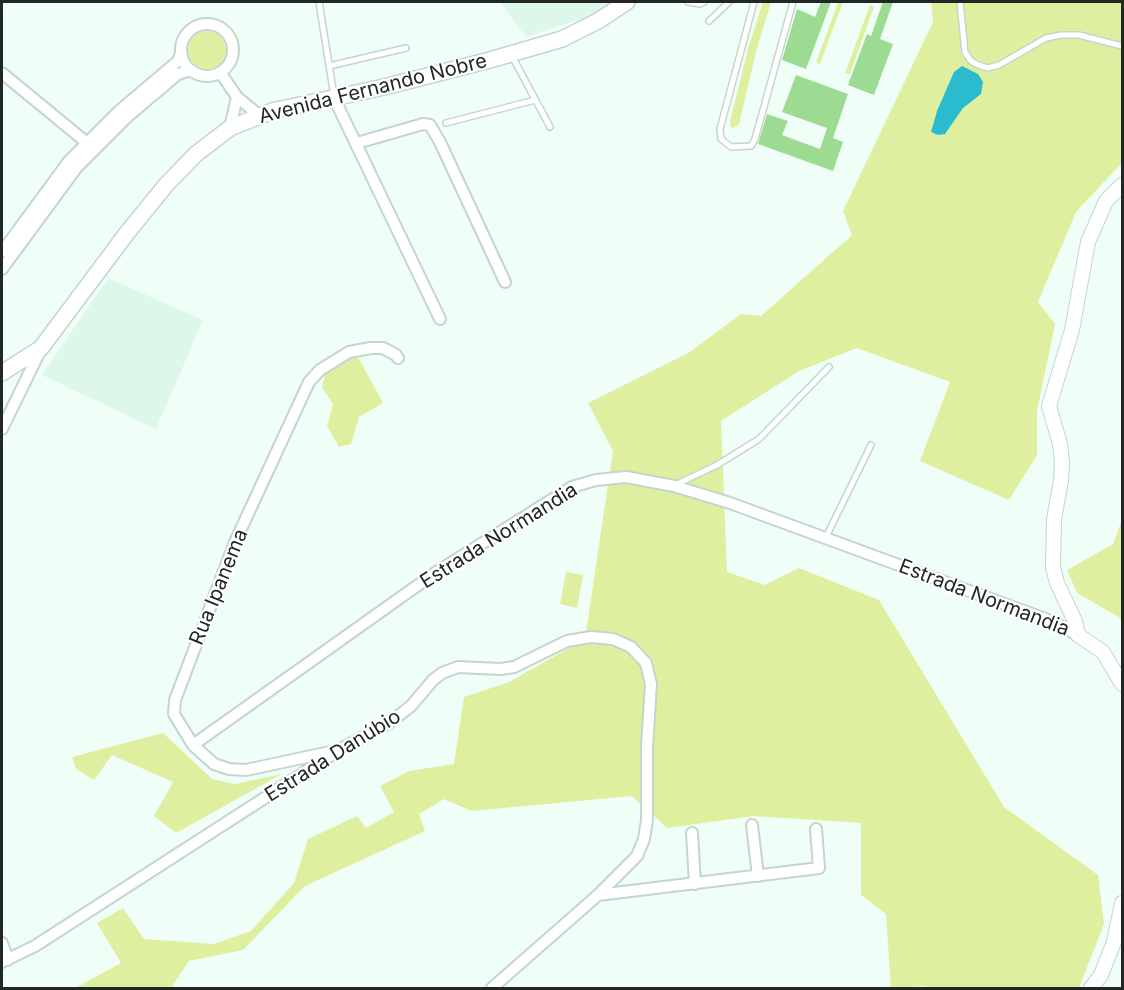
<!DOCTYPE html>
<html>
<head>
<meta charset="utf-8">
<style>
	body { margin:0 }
	#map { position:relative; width:1124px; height:990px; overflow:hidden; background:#effff7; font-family:Inter,sans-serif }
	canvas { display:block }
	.frame { position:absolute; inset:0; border:3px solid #202724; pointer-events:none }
</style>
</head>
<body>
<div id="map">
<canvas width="1124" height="990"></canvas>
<div class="frame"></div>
</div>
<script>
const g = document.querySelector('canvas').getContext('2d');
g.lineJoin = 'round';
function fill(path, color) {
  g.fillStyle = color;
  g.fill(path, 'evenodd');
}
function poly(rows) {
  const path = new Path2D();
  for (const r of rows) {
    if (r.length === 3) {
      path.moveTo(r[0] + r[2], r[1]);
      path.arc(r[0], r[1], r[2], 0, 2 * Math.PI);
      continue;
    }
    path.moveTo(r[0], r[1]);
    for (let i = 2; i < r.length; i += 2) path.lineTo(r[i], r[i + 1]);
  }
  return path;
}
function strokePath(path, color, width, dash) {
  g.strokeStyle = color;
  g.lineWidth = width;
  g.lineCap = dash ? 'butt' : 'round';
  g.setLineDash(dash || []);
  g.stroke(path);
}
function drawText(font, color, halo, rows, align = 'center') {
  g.font = font + ' Inter,sans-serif';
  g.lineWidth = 4.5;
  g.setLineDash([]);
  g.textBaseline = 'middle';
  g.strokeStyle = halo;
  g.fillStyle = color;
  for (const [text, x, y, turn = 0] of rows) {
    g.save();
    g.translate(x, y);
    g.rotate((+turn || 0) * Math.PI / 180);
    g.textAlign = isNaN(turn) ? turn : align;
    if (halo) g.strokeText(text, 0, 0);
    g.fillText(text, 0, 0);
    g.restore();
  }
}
const built = poly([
	[500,2,617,2,602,12,526,37],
	[108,278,203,320,156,429,42,375]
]);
const green = poly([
	[763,2,771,2,756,52,739,124,731,129,730,121,748,49],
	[838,2,843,2,820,64,816,63],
	[931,2,1122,2,1122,165,1119,166,1076,212,1038,302,1055,324,1037,411,1037,455,1009,500,920,461,950,382,857,348,799,371,721,421,727,572,765,585,799,568,879,600,1004,807,1098,875,1104,924,1079,988,927,988,925,986,891,988,886,914,861,895,861,823,754,816,667,828,632,796,471,811,444,799,419,814,425,831,305,886,243,950,189,961,171,988,75,988,121,963,97,923,123,908,144,939,214,944,251,931,294,883,308,839,357,816,366,828,394,812,380,786,409,771,454,764,464,697,509,682,585,639,613,451,588,403,690,352,741,314,761,316,852,235,843,211,933,22],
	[870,5,874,7,850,74,845,73],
	[207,50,19],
	[344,354,358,357,383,403,359,417,351,444,339,447,327,426,333,404,322,387,326,370],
	[1122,520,1122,619,1077,593,1067,570,1113,544],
	[566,572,583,575,577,608,560,604],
	[163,733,212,779,235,784,282,774,176,833,154,816,173,782,112,755,94,780,76,769,72,757]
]);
const water = poly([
	[962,66,978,74,983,82,981,94,963,108,945,134,938,135,931,132,937,111,954,72]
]);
const building = poly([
	[821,2,831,2,806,69,782,60,797,9,815,17],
	[883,2,893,2,880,39,893,44,874,95,848,85,867,34,871,36],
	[796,75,848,94,833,138,843,142,833,171,758,144,767,114,788,121,782,135,820,149,827,128,782,112]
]);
const service = poly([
	[319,2,334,96],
	[688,2,700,4,704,2],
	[754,2,720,129,721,139,731,147,751,146,755,139,793,2],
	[960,2,965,52,971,61,978,65,988,68,999,65,1046,38,1061,35,1079,35,1122,46],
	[709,21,729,2],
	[512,56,550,127],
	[329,66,406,48],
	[446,123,535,100],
	[675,485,717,465,759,439,829,367],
	[826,537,871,445]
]);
const minor = poly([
	[207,50,26],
	[220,72,237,97,260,116],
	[2,73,92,147],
	[334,98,440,319],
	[230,128,237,97],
	[357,143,423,124,430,125,440,142,505,282],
	[2,252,69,161,119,111,178,61,181,54],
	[2,269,77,167,126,118,178,74,191,70],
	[2,429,40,351],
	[193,745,435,573,572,487,596,480,626,477,674,486,730,503,1051,621,1078,635],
	[330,752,246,770,229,769,214,764,193,745,174,714,175,700,235,542,309,382,320,370,349,352,371,348,383,348,396,355,398,358],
	[752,825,758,876],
	[692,833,695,884],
	[598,895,819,868,816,829],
	[2,943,8,960],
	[2,962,35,946,339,750,389,723,411,706,433,680,442,673,458,667,501,669,514,667,567,641,591,637,613,639,631,647,646,663,651,684,647,746,647,820,644,839,637,856,598,895,492,988]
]);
const tertiary = poly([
	[1122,185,1106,201,1088,242,1072,330,1049,406,1060,444,1062,463,1061,481,1054,519,1053,567,1057,583,1075,621,1078,635,1103,652,1122,684],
	[1091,988,1101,975,1114,942,1122,903]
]);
const secondary = poly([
	[2,373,41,348,127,233,166,185,196,154,230,128,272,111,384,87,490,60,562,39,598,21,627,2]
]);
const streetNames = [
	["Avenida Fernando Nobre",373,89,-14],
	["Estrada Normandia",499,536,-32],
	["Rua Ipanema",219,587,-68],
	["Estrada Normandia",984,598,21],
	["Estrada Danúbio",333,756,-32]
];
fill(built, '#ddf8ea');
fill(green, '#def09f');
fill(water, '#2bbbce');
fill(building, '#9ddb93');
strokePath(service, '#c4d6cc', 8);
strokePath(minor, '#c4d6cc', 14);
strokePath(tertiary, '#c4d6cc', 16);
strokePath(secondary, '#c4d6cc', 18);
strokePath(service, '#fff', 5);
strokePath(minor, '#fff', 10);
strokePath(tertiary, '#fff', 14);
strokePath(secondary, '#fff', 15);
drawText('20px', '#202724', '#fff', streetNames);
</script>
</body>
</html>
